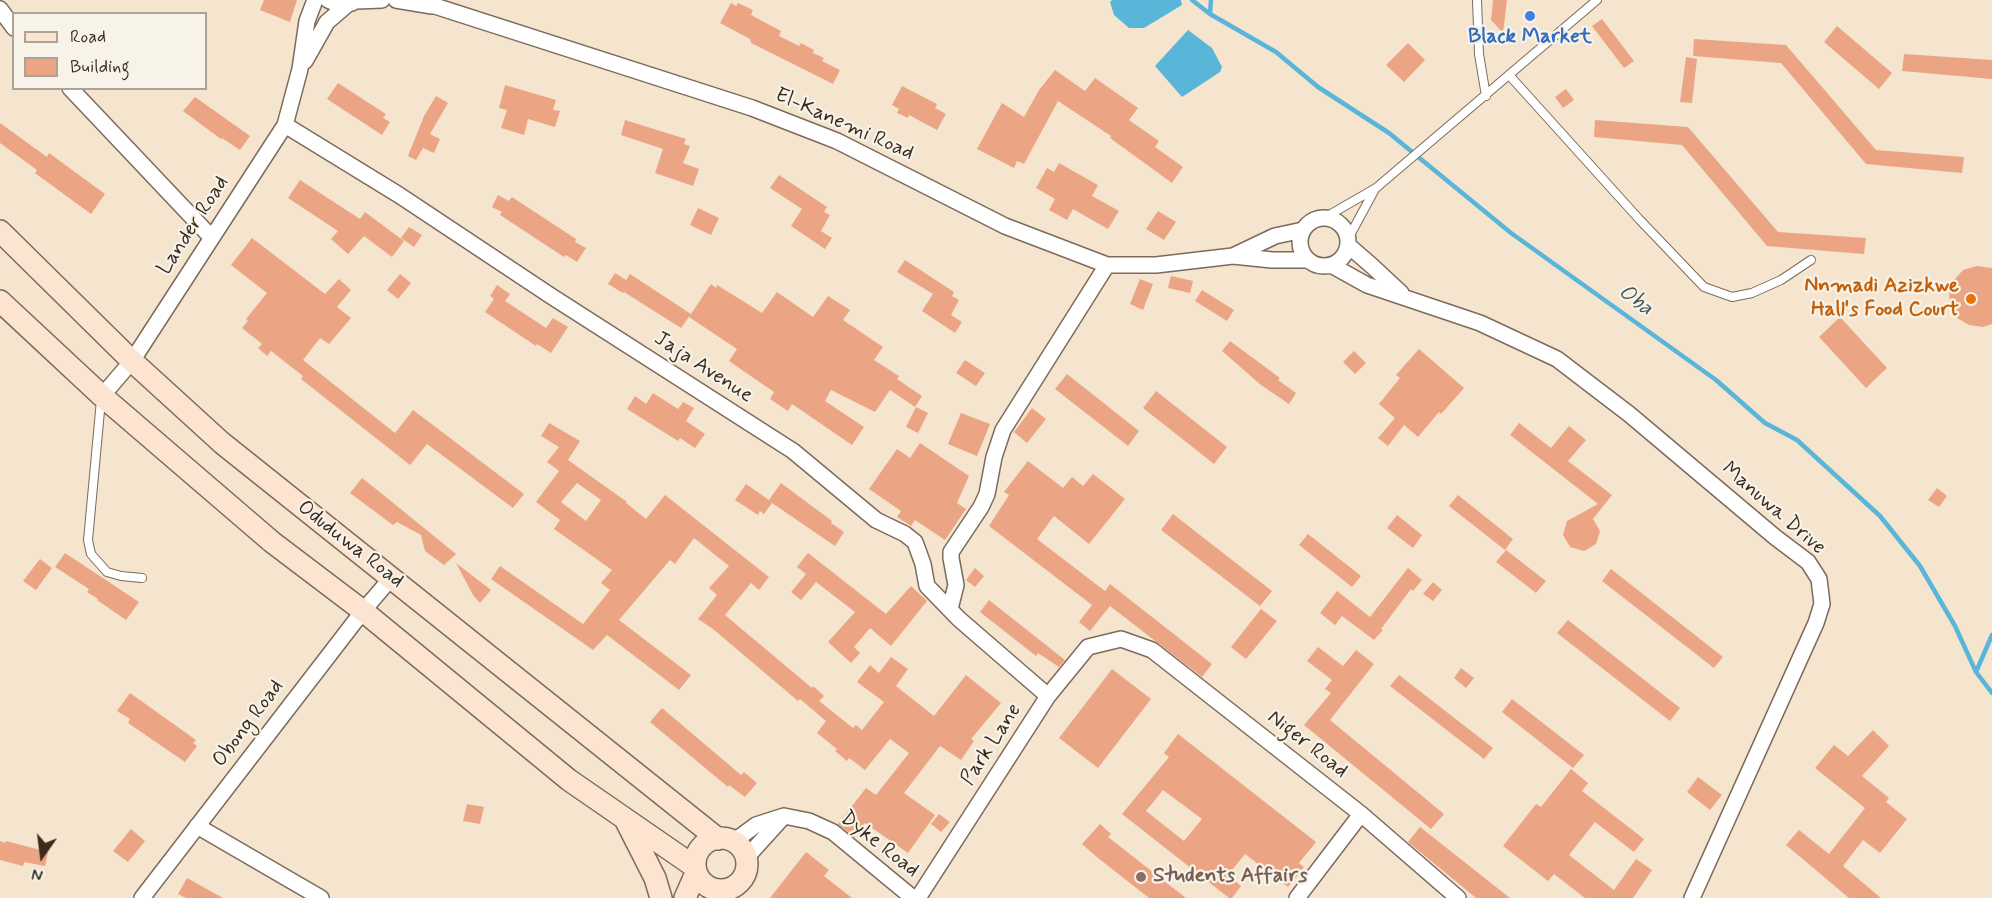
<!DOCTYPE html>
<html>
<head>
<meta charset="utf-8">
<style>
	body { margin:0 }
	#map { position:relative; width:1992px; height:898px; overflow:hidden; background:#f5e4ce; font-family:Mynerve,sans-serif }
	canvas { display:block }
	.legend { position:absolute; left:12px; top:12px; width:195px; height:78px; box-sizing:border-box; background:#f7f3e8; border:2px solid #aca397; margin:0; padding:8px 10px; list-style:none; font-size:18px; color:#3b2a1e }
	.legend li { display:flex; align-items:center; gap:12px; height:30px }
	.legend b { width:30px; border:2px solid #aca397 }
	.north { position:absolute; left:12px; top:826px; width:60px; height:60px; -webkit-text-stroke:4px #f7f3e8; paint-order:stroke; rotate:194deg; font-size:16px; font-weight:700; line-height:24px; text-align:center; color:#3b2a1e }
	.north::after { content:''; display:block; margin:auto; width:21px; height:27px; background:#3b2a1e; clip-path:polygon(50% 0,100% 100%,50% 72%,0 100%) }
</style>
</head>
<body>
<div id="map">
<canvas width="1992" height="898"></canvas>
<ul class="legend">
<li><b style="height:8px;background:#fde4d0"></b>Road</li>
<li><b style="height:16px;background:#eca584"></b>Building</li>
</ul>
<div class="north">N</div>
</div>
<script>
const g = document.querySelector('canvas').getContext('2d');
g.lineJoin = 'round';
function fill(path, color) {
  g.fillStyle = color;
  g.fill(path, 'evenodd');
}
function poly(rows) {
  const path = new Path2D();
  for (const r of rows) {
    if (r.length === 3) {
      path.moveTo(r[0] + r[2], r[1]);
      path.arc(r[0], r[1], r[2], 0, 2 * Math.PI);
      continue;
    }
    path.moveTo(r[0], r[1]);
    for (let i = 2; i < r.length; i += 2) path.lineTo(r[i], r[i + 1]);
  }
  return path;
}
function strokePath(path, color, width, dash) {
  g.strokeStyle = color;
  g.lineWidth = width;
  g.lineCap = dash ? 'butt' : 'round';
  g.setLineDash(dash || []);
  g.stroke(path);
}
function drawText(font, color, halo, rows, align = 'center') {
  g.font = font + ' Mynerve,sans-serif';
  g.lineWidth = 4.5;
  g.setLineDash([]);
  g.textBaseline = 'middle';
  g.strokeStyle = halo;
  g.fillStyle = color;
  for (const [text, x, y, turn = 0] of rows) {
    g.save();
    g.translate(x, y);
    g.rotate((+turn || 0) * Math.PI / 180);
    g.textAlign = isNaN(turn) ? turn : align;
    if (halo) g.strokeText(text, 0, 0);
    g.fillText(text, 0, 0);
    g.restore();
  }
}
const water = poly([
	[1112,0,1181,0,1182,5,1144,28,1129,28,1114,15,1110,2],
	[1188,30,1212,48,1222,67,1220,72,1182,97,1155,66]
]);
const stream = poly([
	[1192,0,1210,14,1276,52,1318,87,1389,133,1511,233,1716,380,1765,423,1797,440,1880,516,1920,566,1955,626,1976,672,1992,693],
	[1210,14,1211,0],
	[1976,672,1992,635]
]);
const building = poly([
	[264,0,297,0,290,22,260,10],
	[1493,0,1507,0,1503,33,1491,20],
	[731,3,736,6,738,3,753,10,751,15,781,31,779,36,799,46,801,43,814,50,813,53,824,58,822,61,840,70,833,84,751,43,750,39,720,23],
	[1602,19,1634,61,1624,68,1592,26],
	[1837,26,1892,73,1879,89,1824,42],
	[1694,39,1786,45,1876,150,1964,157,1962,173,1866,164,1781,63,1693,56],
	[1408,43,1425,60,1404,82,1386,65],
	[1904,54,1992,60,1992,79,1902,71],
	[1686,57,1697,59,1692,103,1680,102],
	[1055,70,1085,91,1095,78,1138,108,1129,120,1159,141,1155,147,1183,167,1172,183,1110,138,1111,136,1058,101,1024,164,1017,161,1014,168,977,149,1002,103,1024,117,1039,90],
	[338,83,386,114,383,118,390,122,382,135,327,99],
	[505,85,556,100,553,110,560,111,555,127,528,119,524,135,501,128,507,110,499,108],
	[902,86,937,104,935,108,946,114,937,130,909,115,908,118,897,113,899,109,892,105],
	[1566,89,1574,100,1563,108,1555,97],
	[436,96,448,103,430,134,440,139,434,153,423,148,416,160,408,156,424,116],
	[195,97,250,136,240,150,222,138,221,139,183,111],
	[625,120,686,139,684,144,690,146,683,163,699,169,693,186,655,173,663,149,621,135],
	[1595,120,1688,127,1778,232,1866,238,1864,254,1767,246,1682,145,1594,137],
	[0,123,47,157,49,153,105,194,91,214,35,173,37,170,0,143],
	[1059,163,1098,185,1092,196,1119,211,1108,229,1073,209,1067,220,1049,210,1055,199,1036,188,1047,168,1054,172],
	[779,175,827,207,824,212,830,215,821,231,832,238,825,249,791,226,802,209,770,188],
	[300,180,360,219,365,212,404,241,392,257,364,236,348,254,331,239,338,231,288,198],
	[498,195,509,201,512,197,576,239,575,242,586,248,577,262,566,255,564,257,500,215,502,212,492,207],
	[698,208,719,218,711,235,690,225],
	[1158,211,1176,222,1164,240,1146,229],
	[409,227,422,235,414,247,401,238],
	[252,238,325,294,339,279,351,290,337,307,351,318,329,344,320,338,303,360,395,433,413,410,524,494,513,508,427,444,410,465,301,379,303,376,271,351,267,356,258,348,262,344,242,328,248,321,246,319,267,293,231,265],
	[905,260,954,292,952,296,959,300,951,315,962,322,955,333,922,311,933,294,897,272],
	[1977,266,1992,268,1992,324,1983,327,1969,325,1957,318,1950,306,1949,293,1954,280,1963,270],
	[615,273,626,280,630,274,691,314,681,328,624,292,623,293,608,284],
	[400,274,411,283,398,299,387,290],
	[1171,276,1193,281,1190,293,1168,288],
	[1140,279,1153,284,1143,310,1130,304],
	[711,284,716,288,717,285,762,313,777,292,813,317,828,296,850,310,843,320,883,347,874,360,899,376,897,379,922,396,915,407,890,390,875,412,831,390,825,401,864,427,852,445,792,404,788,411,770,399,774,392,729,361,737,349,689,317],
	[497,285,510,294,505,301,546,328,553,318,568,327,551,353,537,344,536,346,485,312,494,299,490,296],
	[1202,290,1234,310,1227,321,1195,301],
	[1840,317,1887,368,1866,388,1819,337],
	[1230,341,1280,378,1278,380,1296,393,1289,404,1261,385,1222,351],
	[1419,349,1464,388,1441,414,1439,412,1418,437,1404,425,1388,446,1378,438,1395,418,1379,404,1400,378,1396,375],
	[1354,351,1366,363,1355,374,1343,362],
	[965,360,985,373,976,386,956,373],
	[1067,374,1139,431,1128,446,1055,389],
	[1156,391,1227,447,1214,464,1143,408],
	[653,393,678,409,683,402,694,408,686,421,705,434,695,448,680,438,678,441,627,409,635,396,646,404],
	[916,407,928,413,918,433,906,427],
	[1032,408,1046,419,1027,443,1014,432],
	[961,413,990,424,977,456,948,444],
	[549,423,580,441,568,460,627,502,626,503,646,519,665,495,769,577,759,590,751,583,725,615,812,688,813,686,824,696,819,701,853,728,856,725,862,730,884,702,857,682,870,665,879,673,891,657,908,669,896,686,934,716,966,675,1001,703,971,739,974,741,961,760,940,746,904,793,935,815,908,853,865,823,854,837,838,824,866,788,876,795,909,753,890,739,865,770,849,758,847,761,835,751,837,749,817,733,826,721,800,699,798,701,713,629,698,619,717,595,709,588,729,566,694,538,675,564,670,560,619,620,691,675,679,690,607,635,593,650,491,579,500,566,583,624,610,590,601,583,612,570,554,529,560,520,536,502,559,471,547,462,559,447,541,436],
	[577,483,601,500,586,521,561,502],
	[1519,423,1551,448,1569,426,1586,440,1568,461,1612,495,1593,519,1600,531,1596,544,1584,551,1570,547,1563,535,1567,521,1598,504,1510,435],
	[920,443,969,476,957,503,966,509,945,540,915,520,911,526,897,517,901,511,869,489,897,449,910,458],
	[1028,461,1063,488,1072,477,1083,486,1093,474,1125,499,1089,544,1054,516,1037,539,1105,591,1110,584,1212,664,1202,677,1110,606,1090,631,1079,622,1092,605,989,526,1009,495,1004,492],
	[362,478,381,493,456,554,444,565,425,551,421,535,397,522,393,525,350,493],
	[781,483,832,521,831,523,844,532,835,546,772,503,764,514,760,511,758,515,735,500,746,484,769,500],
	[1937,488,1947,496,1939,507,1928,500],
	[1458,495,1513,539,1505,550,1449,506],
	[1173,514,1272,591,1260,606,1161,530],
	[1397,515,1422,535,1413,548,1387,528],
	[1308,534,1361,576,1352,587,1299,545],
	[1506,550,1546,581,1536,593,1496,562],
	[65,553,139,602,126,620,97,600,98,599,87,592,89,589,55,567],
	[808,553,886,614,911,586,927,601,891,646,870,628,854,647,860,653,851,663,828,642,855,612,816,582,801,600,791,592,806,574,797,567],
	[40,559,52,568,36,590,23,581],
	[456,563,491,590,480,603,473,595],
	[975,568,984,576,975,587,966,580],
	[1408,568,1422,580,1413,591,1411,589,1381,629,1383,630,1374,640,1342,616,1335,625,1320,613,1337,591,1370,617],
	[1611,569,1723,657,1714,668,1602,581],
	[1433,582,1442,590,1433,601,1423,594],
	[989,600,1065,660,1059,667,1038,653,1036,656,980,612],
	[1261,609,1277,621,1246,659,1231,647],
	[1568,620,1680,708,1670,721,1557,633],
	[1318,647,1343,666,1356,650,1374,664,1330,720,1444,814,1431,829,1304,725,1331,693,1325,689,1332,680,1307,661],
	[1461,668,1474,678,1466,688,1454,678],
	[1112,669,1151,699,1098,768,1059,738],
	[1399,675,1493,748,1484,759,1390,686],
	[130,693,196,740,193,743,197,746,185,762,128,723,130,719,117,711],
	[1512,699,1584,755,1573,768,1502,712],
	[662,708,741,775,744,772,757,783,745,797,729,785,728,787,650,722],
	[1873,730,1889,746,1862,776,1889,798,1886,802,1907,819,1880,853,1863,840,1843,866,1881,898,1849,898,1786,845,1799,830,1829,854,1865,808,1815,768,1834,745,1848,756],
	[1178,734,1316,842,1299,863,1304,867,1288,887,1245,854,1228,875,1241,886,1232,898,1229,898,1122,814,1169,757,1164,753],
	[1163,790,1202,819,1184,841,1146,811],
	[1571,769,1588,783,1582,791,1644,839,1634,852,1595,822,1569,855,1614,890,1636,859,1652,870,1633,898,1585,898,1554,874,1548,881,1503,846,1536,804,1541,807],
	[1698,777,1722,795,1710,810,1687,792],
	[467,804,484,807,480,824,463,821],
	[939,814,950,822,941,832,931,824],
	[1100,824,1111,834,1108,837,1186,898,1149,898,1098,858,1082,844],
	[1420,827,1510,898,1476,898,1408,842],
	[131,829,145,841,128,862,113,851],
	[0,841,6,843,6,841,48,852,45,866,24,862,23,866,0,860],
	[806,852,829,870,824,876,852,898,770,898],
	[187,878,223,898,186,898,178,894]
]);
const lane = poly([
	[1477,0,1479,54,1486,96],
	[1509,75,1639,219,1704,287,1732,297,1752,293,1781,280,1811,260],
	[1324,218,1376,188,1597,0],
	[1349,237,1375,189],
	[101,400,88,540,91,554,107,572,121,576,142,578]
]);
const street = poly([
	[328,0,339,5,352,3],
	[396,0,432,6],
	[423,0,435,6,752,108,837,141,1005,226,1107,265,1156,265,1233,256,1272,260,1307,260],
	[356,1,382,0],
	[0,9,14,28],
	[305,61,327,22,348,4],
	[70,88,211,237],
	[285,125,399,195,551,296,793,451,876,520,905,534,915,542,923,564,927,586,959,619,1048,696],
	[1324,242,24],
	[1349,246,1372,266,1401,293],
	[1233,256,1275,236,1303,230],
	[1331,265,1367,285,1480,323,1557,359,1629,414,1775,537,1808,562,1819,579,1822,604,1816,623,1692,898],
	[102,396,132,361,285,125,300,69,307,21,315,0],
	[950,609,956,585,951,558,951,552,981,507,987,494,994,457,1003,430,1107,265],
	[197,826,321,898],
	[733,842,756,825,784,816,809,821,833,832,913,898],
	[746,858,784,816],
	[142,898,363,611,392,577],
	[918,898,1048,696,1088,647,1121,639,1152,650,1361,814,1458,898],
	[1297,898,1361,814]
]);
const secondary = poly([
	[0,231,132,361,222,443,718,839],
	[0,301,102,396,272,542,363,611,569,780,695,867],
	[626,821,655,878,661,898],
	[721,864,26],
	[685,898,696,873]
]);
const markers = [
	[1530,16,6,"#3f7fe0"],
	[1971,299,6,"#e8710a"],
	[1141,877,6,"#8d6e63"]
];
const shopNames = [
	["Black Market",1530,38]
];
const streetNames = [
	["El-Kanemi Road",844,125,24],
	["Lander Road",194,226,-57],
	["Jaja Avenue",703,368,33],
	["Manuwa Drive",1773,509,41],
	["Oduduwa Road",350,545,38],
	["Obong Road",249,724,-53],
	["Park Lane",992,745,-57],
	["Niger Road",1307,745,38],
	["Dyke Road",879,845,38]
];
const foodNames = [
	["Nnmadi Azizkwe",1959,287],
	["Hall's Food Court",1959,311]
];
const educationNames = [
	["Students Affairs",1153,877]
];
const waterNames = [
	["Oba",1635,301,36]
];
fill(water, '#5ab6d8');
strokePath(stream, '#5ab6d8', 4.5);
fill(building, '#eca584');
strokePath(lane, '#7c6b5c', 10);
strokePath(street, '#7c6b5c', 18);
strokePath(secondary, '#7c6b5c', 24);
strokePath(lane, '#fff', 8);
strokePath(street, '#fff', 15);
strokePath(secondary, '#fde4d0', 21);
for (const [x, y, r, color] of markers) {
  const dot = new Path2D();
  dot.arc(x, y, r, 0, 2 * Math.PI);
  g.fillStyle = color;
  g.fill(dot);
  strokePath(dot, '#f7f3e8', 2);
}
drawText('bold 21px', '#366cbe', '#f7f3e8', shopNames);
drawText('21px', '#3b2a1e', '#f7f3e8', streetNames);
drawText('bold 21px', '#c56008', '#f7f3e8', foodNames, 'right');
drawText('bold 21px', '#785e54', '#f7f3e8', educationNames, 'left');
drawText('italic 22px', '#445456', '#f7f3e8', waterNames);
</script>
</body>
</html>
